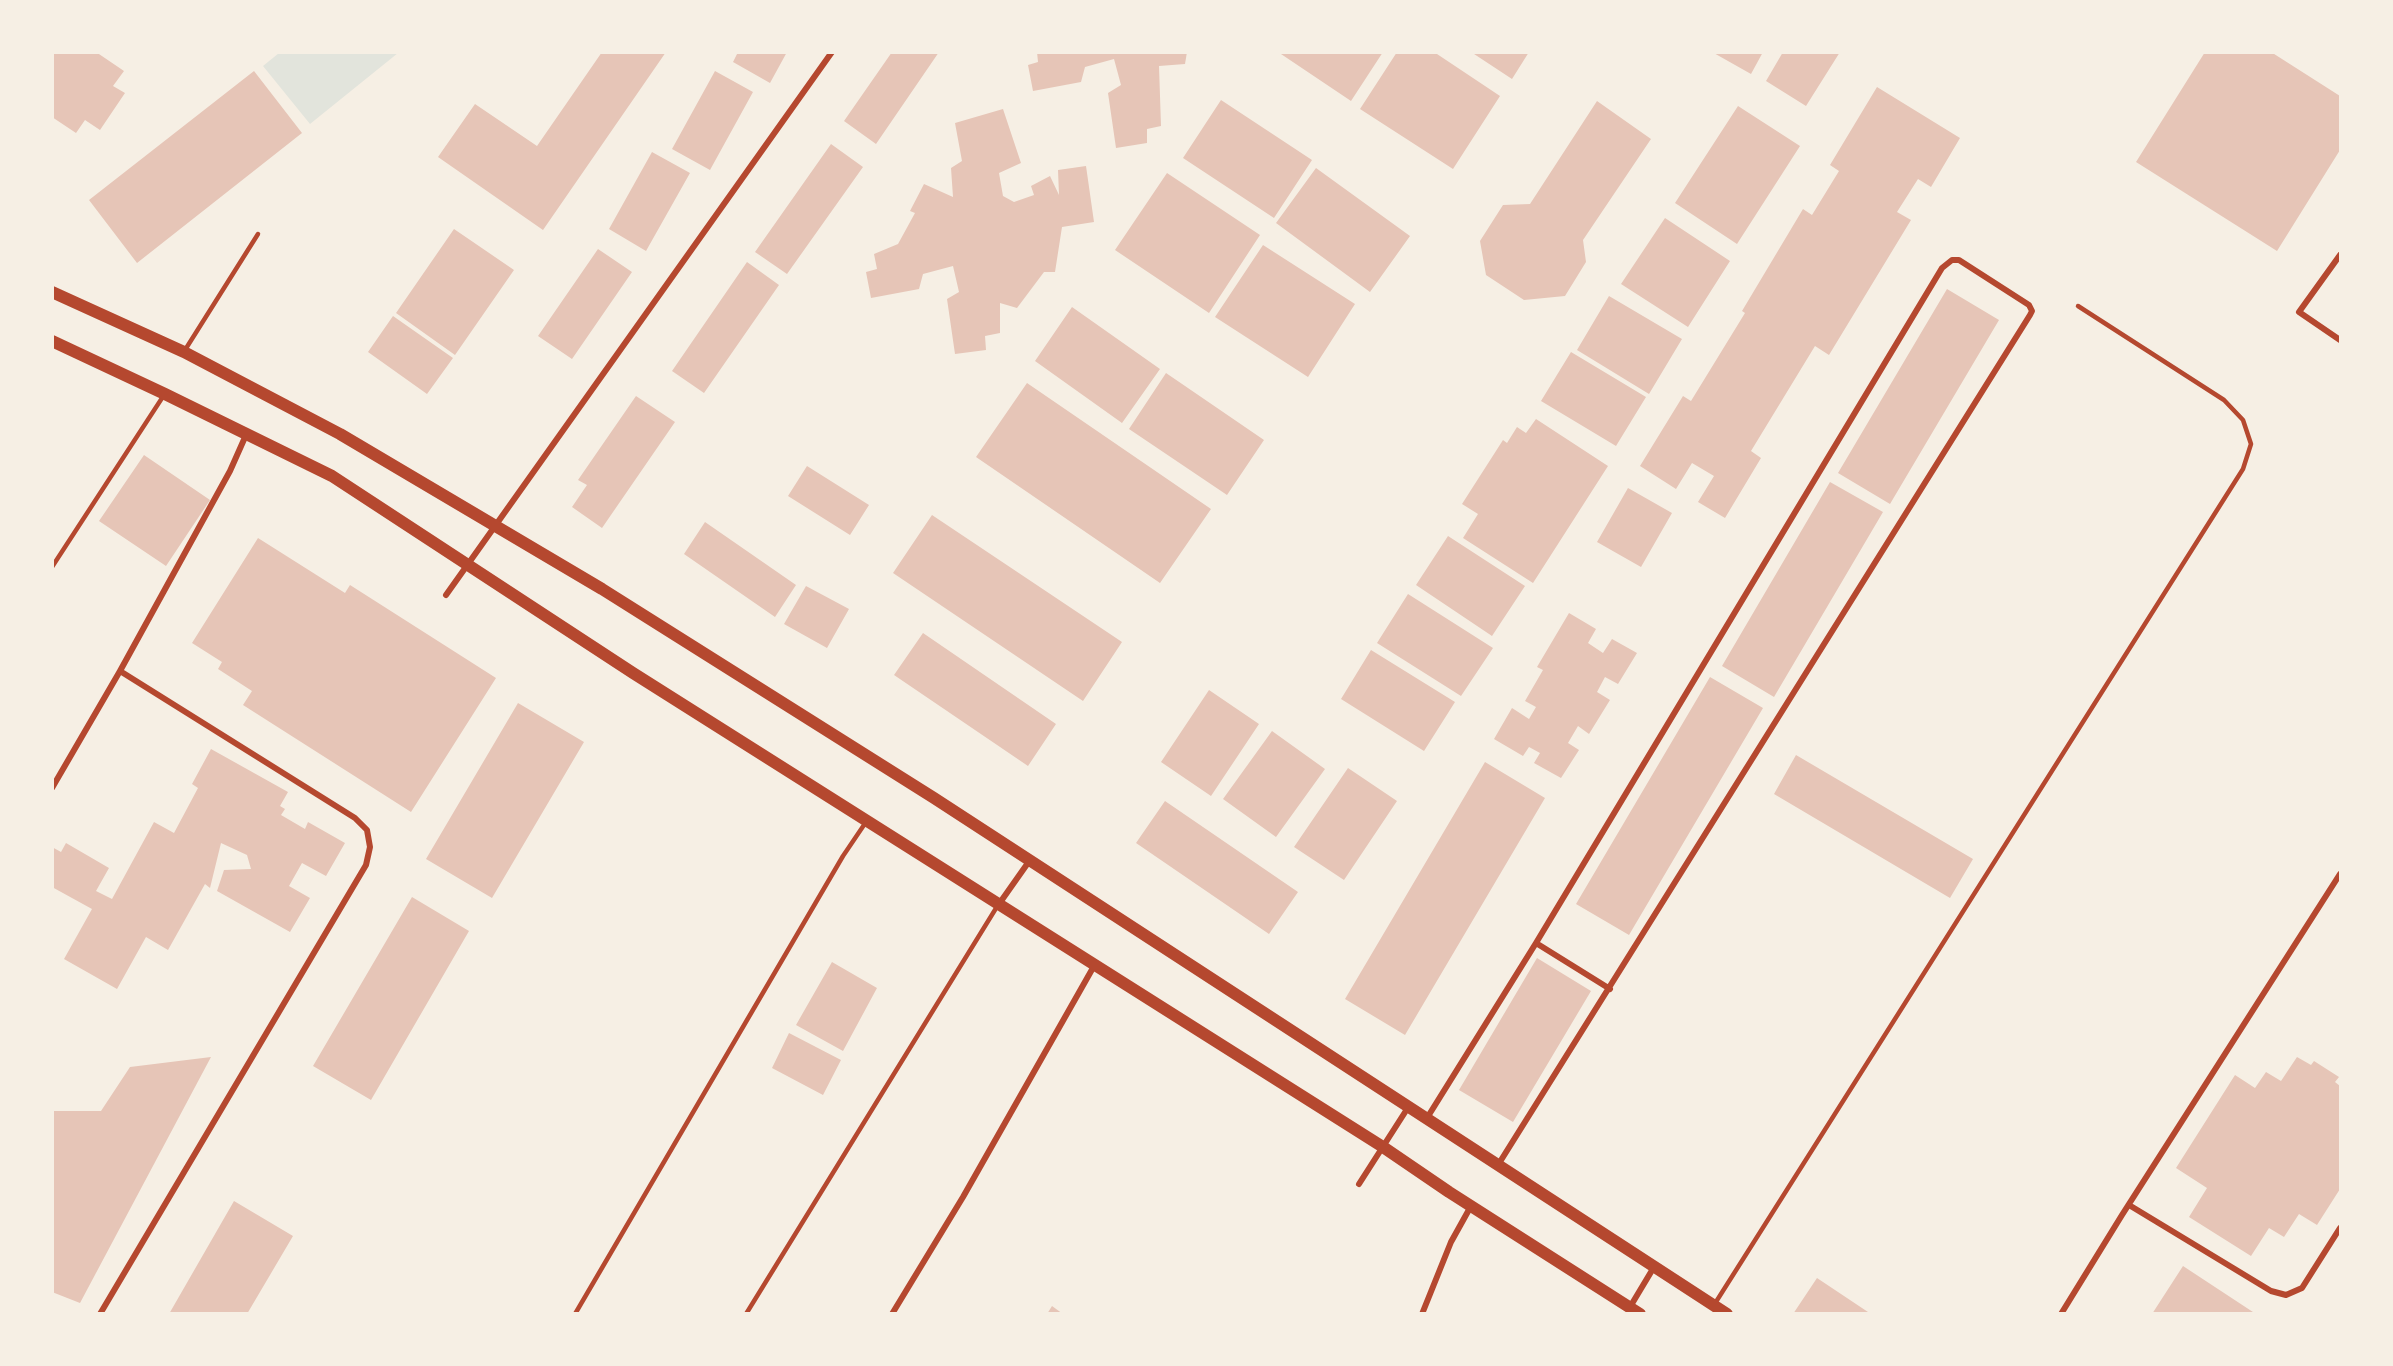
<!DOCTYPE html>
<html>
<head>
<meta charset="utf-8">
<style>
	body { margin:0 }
	#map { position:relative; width:2393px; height:1366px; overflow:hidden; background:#f6efe4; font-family:"Exo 2",sans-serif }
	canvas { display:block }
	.frame { position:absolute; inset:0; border:54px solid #f6efe4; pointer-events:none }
</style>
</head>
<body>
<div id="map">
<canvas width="2393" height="1366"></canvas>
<div class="frame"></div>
</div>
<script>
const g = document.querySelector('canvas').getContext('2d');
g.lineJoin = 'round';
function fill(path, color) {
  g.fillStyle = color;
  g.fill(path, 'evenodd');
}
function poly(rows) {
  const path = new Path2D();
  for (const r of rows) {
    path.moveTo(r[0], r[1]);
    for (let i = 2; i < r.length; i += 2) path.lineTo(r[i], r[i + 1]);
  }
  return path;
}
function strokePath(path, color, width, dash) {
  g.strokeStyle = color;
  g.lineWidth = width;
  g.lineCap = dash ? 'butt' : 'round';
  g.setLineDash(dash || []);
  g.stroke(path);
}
const green = poly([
	[279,53,279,52,398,53,310,124,263,66]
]);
const building = poly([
	[52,52,96,52,124,71,113,86,125,93,100,130,85,120,76,133,52,117],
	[602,52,666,52,543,230,438,157,475,104,537,146],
	[738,52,787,52,770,83,733,62],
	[892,52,939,52,876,144,844,121],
	[1037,52,1187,52,1185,64,1159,66,1161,126,1147,129,1147,143,1116,148,1108,93,1121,85,1114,59,1085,67,1081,82,1033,91,1028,65,1038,62],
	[1278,52,1383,52,1351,101],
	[1397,52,1434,52,1500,96,1453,169,1360,109],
	[1471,52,1529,52,1512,79],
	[1712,52,1763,52,1751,74],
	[1783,52,1840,52,1806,106,1766,81],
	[2205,52,2271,52,2340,96,2340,150,2277,251,2136,162],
	[254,71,302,133,137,263,89,200],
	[715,71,753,92,710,170,672,149],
	[1877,87,1960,138,1931,187,1918,179,1897,212,1911,220,1829,355,1815,346,1751,451,1761,458,1725,518,1698,502,1714,476,1692,463,1676,489,1640,466,1683,396,1691,401,1745,313,1742,311,1803,209,1812,215,1839,171,1830,165],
	[1221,100,1312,160,1274,218,1183,158],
	[1597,101,1651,139,1583,240,1586,262,1565,296,1524,300,1486,275,1480,241,1503,205,1530,204],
	[1738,106,1800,146,1737,244,1675,203],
	[1003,109,1021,163,999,173,1003,196,1014,202,1034,195,1031,186,1050,176,1059,195,1058,170,1086,166,1094,222,1062,227,1055,272,1044,272,1017,308,1000,303,1000,333,985,336,986,350,955,354,947,299,959,292,953,266,923,274,919,289,871,298,866,272,877,269,874,254,898,244,915,213,910,211,924,184,953,197,951,168,962,161,955,123],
	[831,144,863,167,787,274,755,252],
	[652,152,690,173,646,251,609,229],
	[1316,168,1410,236,1370,292,1276,223],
	[1167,173,1260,235,1209,313,1115,250],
	[1665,218,1730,261,1688,327,1621,284],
	[454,229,514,270,455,355,396,313],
	[1263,245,1355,304,1308,377,1215,317],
	[598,249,632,272,572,359,538,336],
	[747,262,779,285,704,393,672,371],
	[1947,289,1999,320,1890,504,1838,473],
	[1609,296,1682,339,1649,394,1577,350],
	[1072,307,1160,369,1122,423,1035,361],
	[393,316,453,358,427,394,368,352],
	[1571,352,1646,397,1616,446,1541,401],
	[1166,373,1264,440,1227,495,1129,429],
	[1027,383,1211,509,1160,583,976,457],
	[636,396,675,422,602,528,572,507,587,485,578,480],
	[1536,419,1608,466,1533,583,1463,538,1478,514,1462,504,1503,440,1507,443,1517,427,1526,433],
	[144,455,210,500,166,566,99,521],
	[807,466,869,505,850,535,788,496],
	[1830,482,1883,512,1774,697,1722,666],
	[1628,488,1672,513,1641,567,1597,542],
	[932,515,1122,642,1083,701,893,573],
	[705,522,796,585,775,617,684,554],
	[1448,536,1525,586,1492,636,1416,585],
	[258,538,345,593,350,585,496,678,411,812,243,705,252,691,218,669,222,662,192,643],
	[806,586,849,609,827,648,784,624],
	[1408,594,1493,648,1461,696,1377,643],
	[1569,613,1596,629,1588,643,1603,653,1612,639,1637,653,1618,684,1605,677,1597,692,1610,700,1589,734,1578,726,1568,743,1579,750,1561,778,1534,763,1540,753,1529,747,1523,756,1494,739,1512,708,1529,719,1536,707,1525,701,1543,670,1537,667],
	[923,633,1056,724,1028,766,894,675],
	[1371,650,1455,702,1424,751,1341,699],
	[1710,677,1763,708,1629,935,1576,904],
	[1209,690,1259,724,1211,796,1161,762],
	[518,703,584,742,492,898,426,859],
	[1272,731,1325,769,1276,837,1223,799],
	[211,749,288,792,280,806,285,809,281,815,305,829,308,822,345,843,326,876,302,863,289,886,310,898,290,932,217,891,224,870,251,869,247,855,221,843,210,888,205,884,168,950,146,937,117,989,64,959,92,909,52,887,52,847,61,852,66,843,109,868,96,891,112,899,154,822,174,833,198,788,192,784],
	[1796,755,1973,859,1950,898,1774,794],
	[1485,762,1545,798,1405,1035,1345,999],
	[1348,768,1397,801,1344,880,1294,847],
	[1165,801,1298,892,1269,934,1136,843],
	[412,897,469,931,371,1100,313,1066],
	[1537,958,1591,991,1513,1122,1459,1090],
	[832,962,877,988,843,1051,796,1025],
	[789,1033,841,1060,823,1095,772,1068],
	[211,1057,80,1303,52,1292,52,1111,101,1111,130,1067],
	[2297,1057,2311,1065,2314,1061,2339,1077,2335,1082,2340,1086,2340,1189,2317,1225,2299,1214,2284,1237,2269,1228,2251,1256,2189,1217,2207,1188,2176,1168,2235,1075,2255,1088,2266,1072,2281,1081],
	[234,1201,293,1236,247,1314,169,1314],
	[2183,1266,2256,1314,2152,1314],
	[1817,1278,1871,1314,1793,1314],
	[1052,1306,1063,1314,1047,1314]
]);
const service = poly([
	[185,350,258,234],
	[52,567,164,395],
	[1714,1305,2243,469,2251,444,2243,420,2224,400,2078,306],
	[575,1314,843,856,866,822],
	[746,1314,998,905]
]);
const minor = poly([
	[2340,255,2299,312,2340,340],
	[446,595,832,52],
	[52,788,120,671],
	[999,904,1030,860],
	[1536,943,1610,989],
	[1427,1118,1536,943,1942,268,1952,260,1959,260,2029,305,2032,311,2030,315,1498,1165],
	[1359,1184,1409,1106],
	[2129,1205,2271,1291,2286,1295,2302,1288,2340,1228],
	[1630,1307,1654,1267],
	[100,1314,366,865,370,847,367,830,355,818,120,671,230,471,246,435],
	[892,1314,963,1197,1094,966],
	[1422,1314,1451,1242,1471,1206],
	[2061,1314,2122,1215,2340,874]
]);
const secondary = poly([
	[52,292,184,352,340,434,602,589,934,798,1727,1314],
	[52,341,165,394,332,476,633,673,1383,1147,1449,1192,1640,1314]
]);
fill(green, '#e2e4dc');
fill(building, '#e6c5b7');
strokePath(service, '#b5482f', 4.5);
strokePath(minor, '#b5482f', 6);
strokePath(secondary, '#b5482f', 12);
</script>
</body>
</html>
